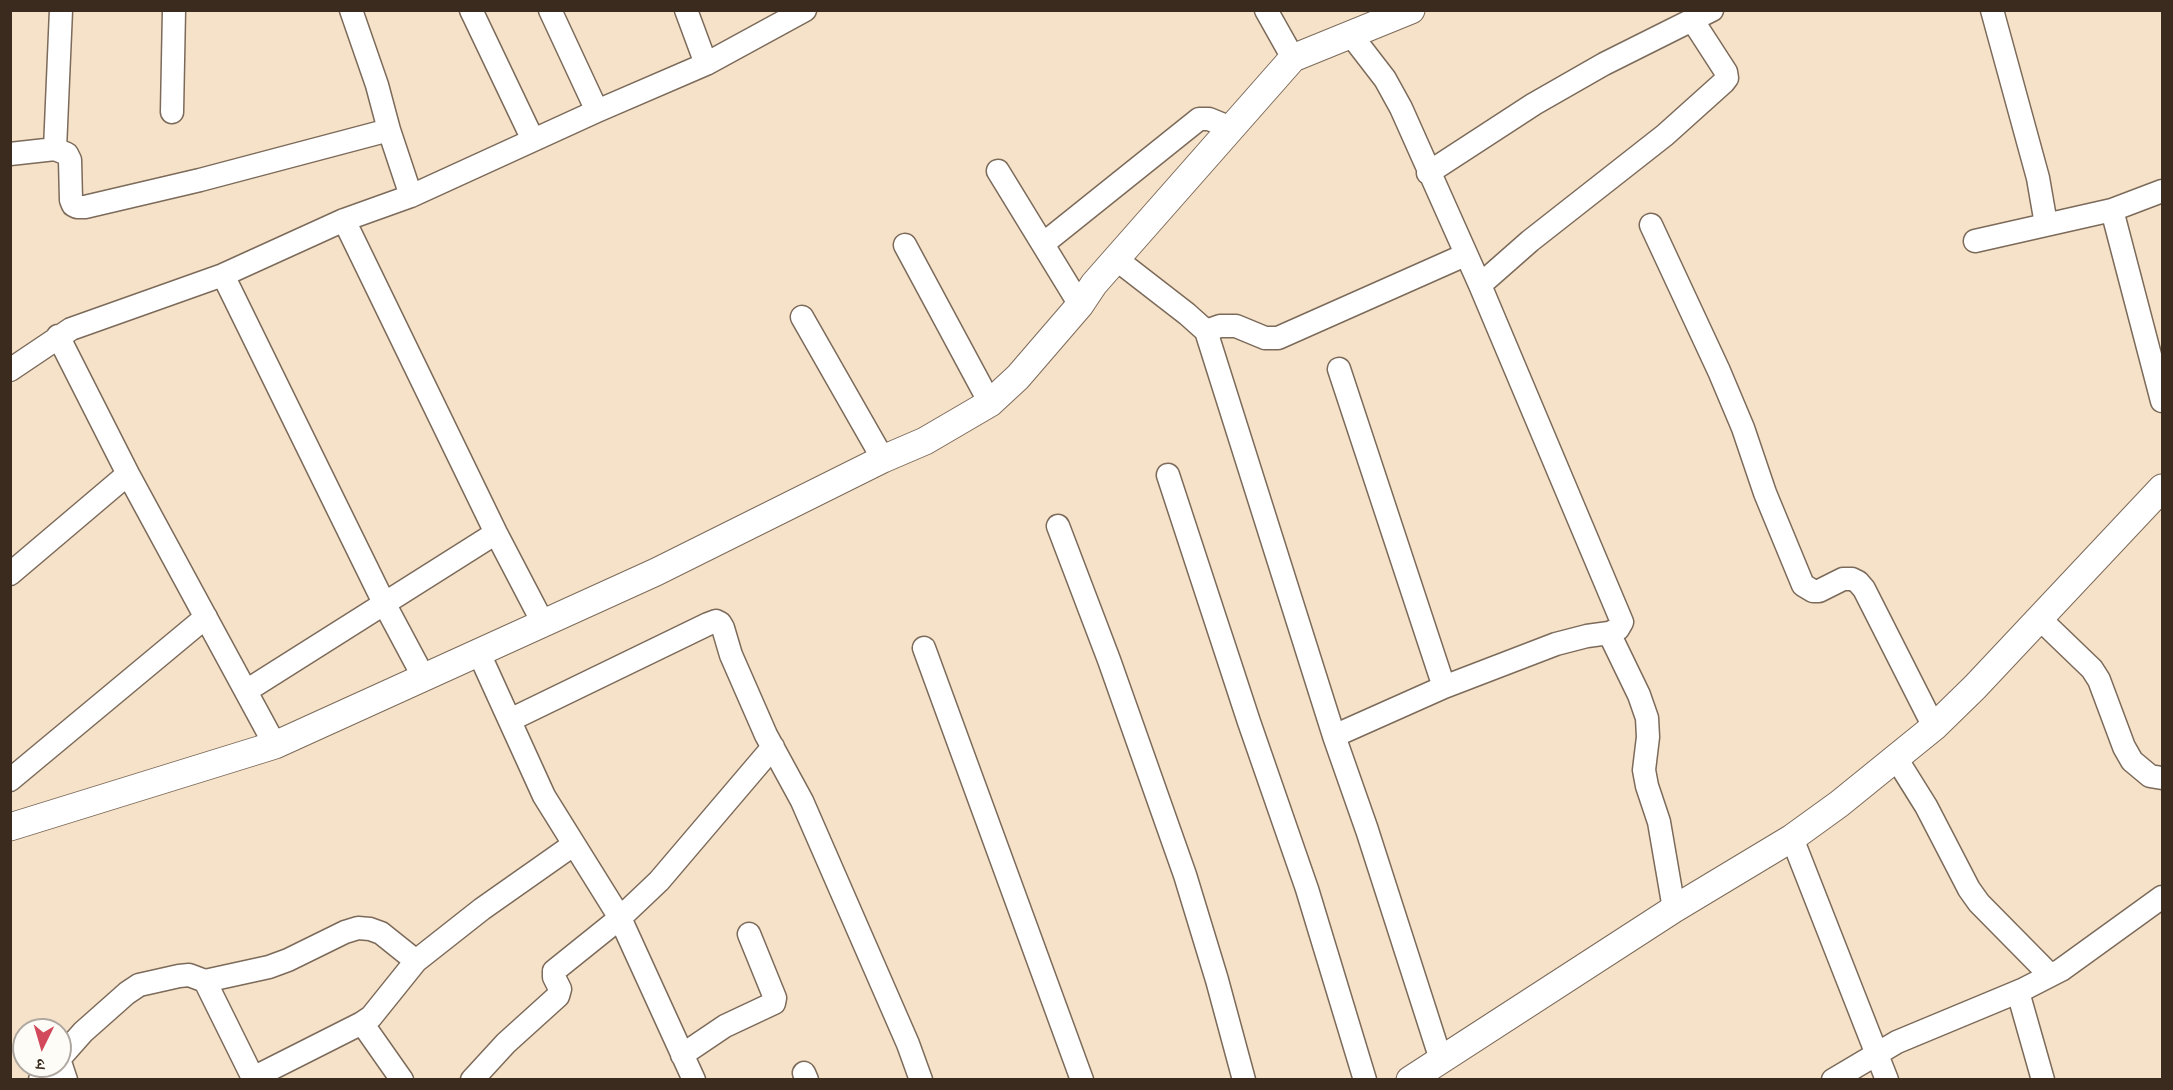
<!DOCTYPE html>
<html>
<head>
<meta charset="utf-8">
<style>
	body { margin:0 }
	#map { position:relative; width:2173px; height:1090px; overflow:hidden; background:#f5e2c8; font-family:"IM FELL Great Primer","Noto Serif Devanagari",serif }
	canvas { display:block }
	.frame { position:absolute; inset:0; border:12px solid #3b2a1e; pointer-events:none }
	.north { position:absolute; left:12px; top:1018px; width:60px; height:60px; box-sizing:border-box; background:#fdfcf7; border:2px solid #afa8a0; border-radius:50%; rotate:185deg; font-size:16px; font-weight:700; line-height:24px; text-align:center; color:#3b2a1e }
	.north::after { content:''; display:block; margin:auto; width:21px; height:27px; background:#d1495b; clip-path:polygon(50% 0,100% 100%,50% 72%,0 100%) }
</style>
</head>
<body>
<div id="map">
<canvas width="2173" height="1090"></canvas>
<div class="frame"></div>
<div class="north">उ</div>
</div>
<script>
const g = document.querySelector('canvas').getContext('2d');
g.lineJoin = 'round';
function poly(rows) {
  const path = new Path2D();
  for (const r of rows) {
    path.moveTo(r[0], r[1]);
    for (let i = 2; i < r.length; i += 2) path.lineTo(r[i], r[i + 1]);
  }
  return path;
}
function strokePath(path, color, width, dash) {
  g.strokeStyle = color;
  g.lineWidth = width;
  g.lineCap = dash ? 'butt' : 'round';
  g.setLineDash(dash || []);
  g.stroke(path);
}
const minor = poly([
	[351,10,377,85,389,130,411,196],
	[471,10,533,140],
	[550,10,597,111],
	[686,10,706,64],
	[1266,10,1293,58],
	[1992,10,2038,178,2046,224],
	[172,112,174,10],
	[55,149,61,10],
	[10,154,55,149,67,154,70,160,71,200,73,205,77,207,85,207,200,180,389,130],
	[998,171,1080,305],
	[1428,173,1534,104,1604,64,1712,10],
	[2112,210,2162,191],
	[344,220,496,533,543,623],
	[1651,225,1719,371,1743,428,1765,493,1803,585,1813,591,1819,591,1843,579,1852,579,1858,582,1864,589,1934,727],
	[1975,241,2112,210,2162,401],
	[1043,244,1199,119,1209,119,1231,128],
	[905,245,990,403],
	[1116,259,1187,314,1206,331,1334,736,1367,830,1441,1060],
	[223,275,384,603,424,678],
	[1480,285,1530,241,1665,135,1724,82,1727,78,1726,72,1693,21],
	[802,317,883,459],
	[1206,331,1220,326,1236,326,1265,338,1278,338,1465,255],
	[58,336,128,474,275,745],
	[1339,369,1444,687],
	[10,370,71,329,223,275,344,220,411,196,597,111,706,64,805,10],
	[1168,475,1249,722,1307,889,1365,1080],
	[1058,526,1109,660,1185,875,1217,980,1244,1080],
	[10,574,128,474],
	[2039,618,2092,669,2099,680,2124,747,2132,761,2150,776,2162,778],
	[1609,633,1639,695,1647,718,1648,737,1644,770,1647,786,1659,822,1674,909],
	[924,648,1082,1080],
	[478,651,544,796,620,918,694,1080],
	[246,691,496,533],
	[510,720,708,624,716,621,720,623,723,628,731,655,766,735,802,801,908,1044,921,1080],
	[1334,736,1444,687,1556,644,1587,636,1609,633,1618,629,1622,622,1480,285,1401,108,1385,79,1351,35],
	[1896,758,1926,806,1969,889,1979,903,2050,975],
	[10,780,206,617],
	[1792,838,1887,1080],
	[205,981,269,967,288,960,345,932,358,928,370,929,381,933,416,961],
	[2018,992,2043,1080],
	[362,1023,402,1080],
	[682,1055,725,1026,774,1003,775,998,749,934],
	[60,1058,83,1032,127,993,139,985,179,976,189,975,205,981,253,1078,362,1023,371,1017,416,961,482,909,573,845],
	[60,1062,66,1080],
	[804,1073,807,1080],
	[40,1080,52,1066],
	[472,1080,506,1043,558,996,560,989,554,977,554,971,620,918,659,881,773,747],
	[1833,1080,1897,1042,2022,990,2061,970,2162,897]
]);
const tertiary = poly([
	[10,827,275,745,656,572,883,459,925,441,990,403,1018,377,1080,305,1094,284,1293,58,1411,10],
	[1410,1080,1674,909,1792,838,1839,804,1934,727,1975,687,2162,488]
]);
strokePath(minor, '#7c6a5a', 25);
strokePath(tertiary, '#7c6a5a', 29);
strokePath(minor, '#fff', 22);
strokePath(tertiary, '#fff', 27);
</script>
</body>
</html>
